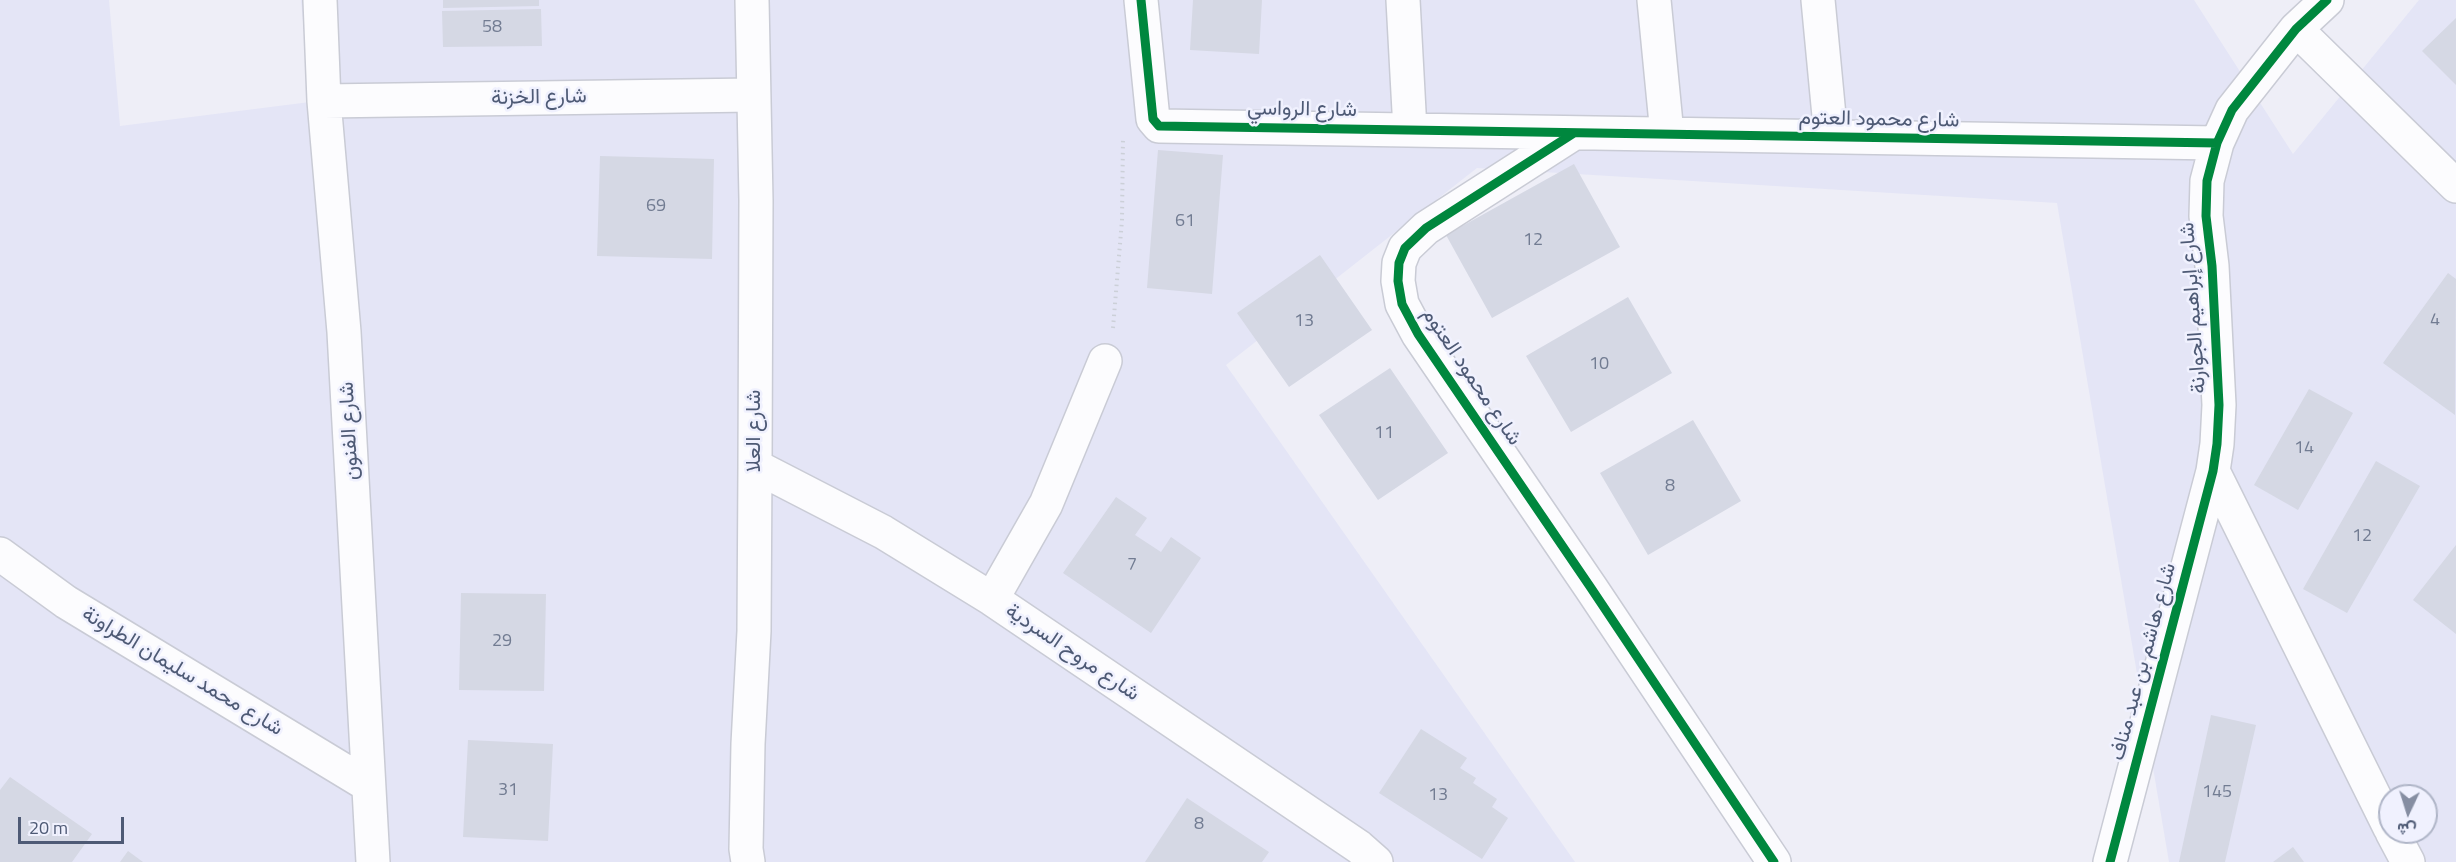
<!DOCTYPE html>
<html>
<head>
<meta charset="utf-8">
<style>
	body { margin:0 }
	#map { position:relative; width:2456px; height:862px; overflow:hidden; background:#eeeef7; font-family:"Titillium Web",Vazirmatn,sans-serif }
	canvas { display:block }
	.north { position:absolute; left:2378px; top:784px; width:60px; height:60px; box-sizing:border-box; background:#f0f1fe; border:2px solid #afb5c7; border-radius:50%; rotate:184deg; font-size:16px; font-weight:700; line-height:24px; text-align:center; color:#4e5a75 }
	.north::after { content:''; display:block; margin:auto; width:21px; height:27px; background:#868ea2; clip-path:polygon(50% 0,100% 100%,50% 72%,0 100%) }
	.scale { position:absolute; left:18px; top:817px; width:106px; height:27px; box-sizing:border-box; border:3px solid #4e5a75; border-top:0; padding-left:8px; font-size:18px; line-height:21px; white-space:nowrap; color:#4e5a75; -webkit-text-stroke:4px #f0f1fe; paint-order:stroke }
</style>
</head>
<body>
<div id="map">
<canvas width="2456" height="862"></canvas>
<div class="north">ش</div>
<div class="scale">20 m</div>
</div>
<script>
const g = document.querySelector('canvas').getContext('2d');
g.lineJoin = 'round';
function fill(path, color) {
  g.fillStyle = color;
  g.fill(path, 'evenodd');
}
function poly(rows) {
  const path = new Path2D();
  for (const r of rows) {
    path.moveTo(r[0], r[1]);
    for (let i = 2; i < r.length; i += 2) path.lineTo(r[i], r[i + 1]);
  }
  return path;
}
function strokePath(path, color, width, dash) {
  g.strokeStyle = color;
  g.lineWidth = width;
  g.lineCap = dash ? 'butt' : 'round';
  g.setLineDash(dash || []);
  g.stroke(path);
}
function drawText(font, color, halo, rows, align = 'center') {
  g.font = font + ' "Titillium Web",Vazirmatn,sans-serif';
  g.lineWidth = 5;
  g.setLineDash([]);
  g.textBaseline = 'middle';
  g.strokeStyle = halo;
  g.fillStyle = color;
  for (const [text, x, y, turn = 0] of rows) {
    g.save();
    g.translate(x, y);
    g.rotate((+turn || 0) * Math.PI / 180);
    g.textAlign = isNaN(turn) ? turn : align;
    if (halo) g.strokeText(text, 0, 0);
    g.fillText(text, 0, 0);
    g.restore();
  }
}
const residential = poly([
	[0,0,109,0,120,126,310,102,301,0,2194,0,2293,154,2419,0,2456,0,2456,862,2169,862,2057,203,1477,168,1226,365,1575,862,0,862],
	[2390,796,2426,796,2426,832,2390,832]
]);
const building = poly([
	[443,0,539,0,539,6,443,8],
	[1193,0,1262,0,1259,54,1190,50],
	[541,9,542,46,443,47,442,11],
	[2456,18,2456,85,2422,51],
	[1158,150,1223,155,1212,294,1147,288],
	[600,156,714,159,712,259,597,256],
	[1574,164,1620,247,1492,318,1446,235],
	[1320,255,1372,330,1289,387,1237,313],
	[2448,273,2456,279,2455,415,2383,363],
	[1628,297,1672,373,1571,432,1526,356],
	[1390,368,1448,453,1378,500,1319,415],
	[2309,389,2353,413,2298,510,2254,485],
	[1693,420,1741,501,1648,555,1600,473],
	[2376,461,2420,486,2347,613,2303,589],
	[1116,497,1147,518,1135,535,1161,552,1171,537,1201,558,1151,633,1063,573],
	[2456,545,2456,634,2413,600],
	[461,593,546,594,544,691,459,690],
	[2211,715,2256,725,2225,862,2179,862],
	[1421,729,1467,758,1460,768,1476,778,1473,783,1497,799,1492,807,1508,818,1482,859,1379,793],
	[468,740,553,744,548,841,463,837],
	[10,777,92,834,72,862,0,862,0,790],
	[1187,798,1269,852,1262,862,1145,862],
	[2293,847,2304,862,2273,862],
	[128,851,143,862,120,862]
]);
const path = poly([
	[1113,328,1122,220,1123,138]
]);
const minor = poly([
	[320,0,324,101,344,332,373,862],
	[1141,0,1153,119,1159,126,2217,143],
	[1403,0,1410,130],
	[1654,0,1667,134],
	[1818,0,1831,137],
	[2296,29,2456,186],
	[324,101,753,95],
	[1574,133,1426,228,1405,248,1399,263,1398,281,1402,304,1418,334,1591,588,1774,862],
	[755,466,883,532,992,599,1359,847,1376,862],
	[2213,471,2390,828],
	[0,554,66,602,368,785],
	[992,599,1046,504,1105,361],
	[2392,832,2408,862],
	[748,862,746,849,748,744,754,631,755,466,756,200,752,0],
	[2110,862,2213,471,2217,444,2219,405,2212,266,2206,216,2207,181,2217,143,2232,110,2296,29,2327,0]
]);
const cycleway = poly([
	[1141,0,1153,119,1159,126,2217,143],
	[1574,133,1426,228,1405,248,1399,263,1398,281,1402,304,1418,334,1591,588,1774,862],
	[2110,862,2213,471,2217,444,2219,405,2212,266,2206,216,2207,181,2217,143,2232,110,2296,29,2327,0]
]);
const numberNames = [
	["58",492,28],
	["69",656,207],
	["61",1185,222],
	["12",1533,241],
	["4",2435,321],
	["13",1304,322],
	["10",1599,365],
	["11",1384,434],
	["14",2304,449],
	["8",1670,487],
	["12",2362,537],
	["7",1132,566],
	["29",502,642],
	["31",508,791],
	["145",2217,793],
	["13",1438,796],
	["8",1199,825]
];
const streetNames = [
	["شارع الخزنة",539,98,-1],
	["شارع الرواسي",1302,110,1],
	["شارع محمود العتوم",1879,120,1],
	["شارع إبراهيم الجوارنة",2194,308,-94],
	["شارع محمود العتوم",1471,377,56],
	["شارع الفنون",350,431,-93],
	["شارع العلا",755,431,-90],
	["شارع مروح السردية",1072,653,34],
	["شارع هاشم بن عبد مناف",2144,662,-75],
	["شارع محمد سليمان الطراونة",182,672,31]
];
fill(residential, '#e4e5f6');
fill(building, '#d5d8e4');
strokePath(minor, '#c9cbd5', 36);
strokePath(path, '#ccd0d8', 4, [1.5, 4.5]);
strokePath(minor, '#fcfcfe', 33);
strokePath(cycleway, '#00873e', 9);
drawText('18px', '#727c92', null, numberNames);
drawText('21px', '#4e5a75', '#f0f1fe', streetNames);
</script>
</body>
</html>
